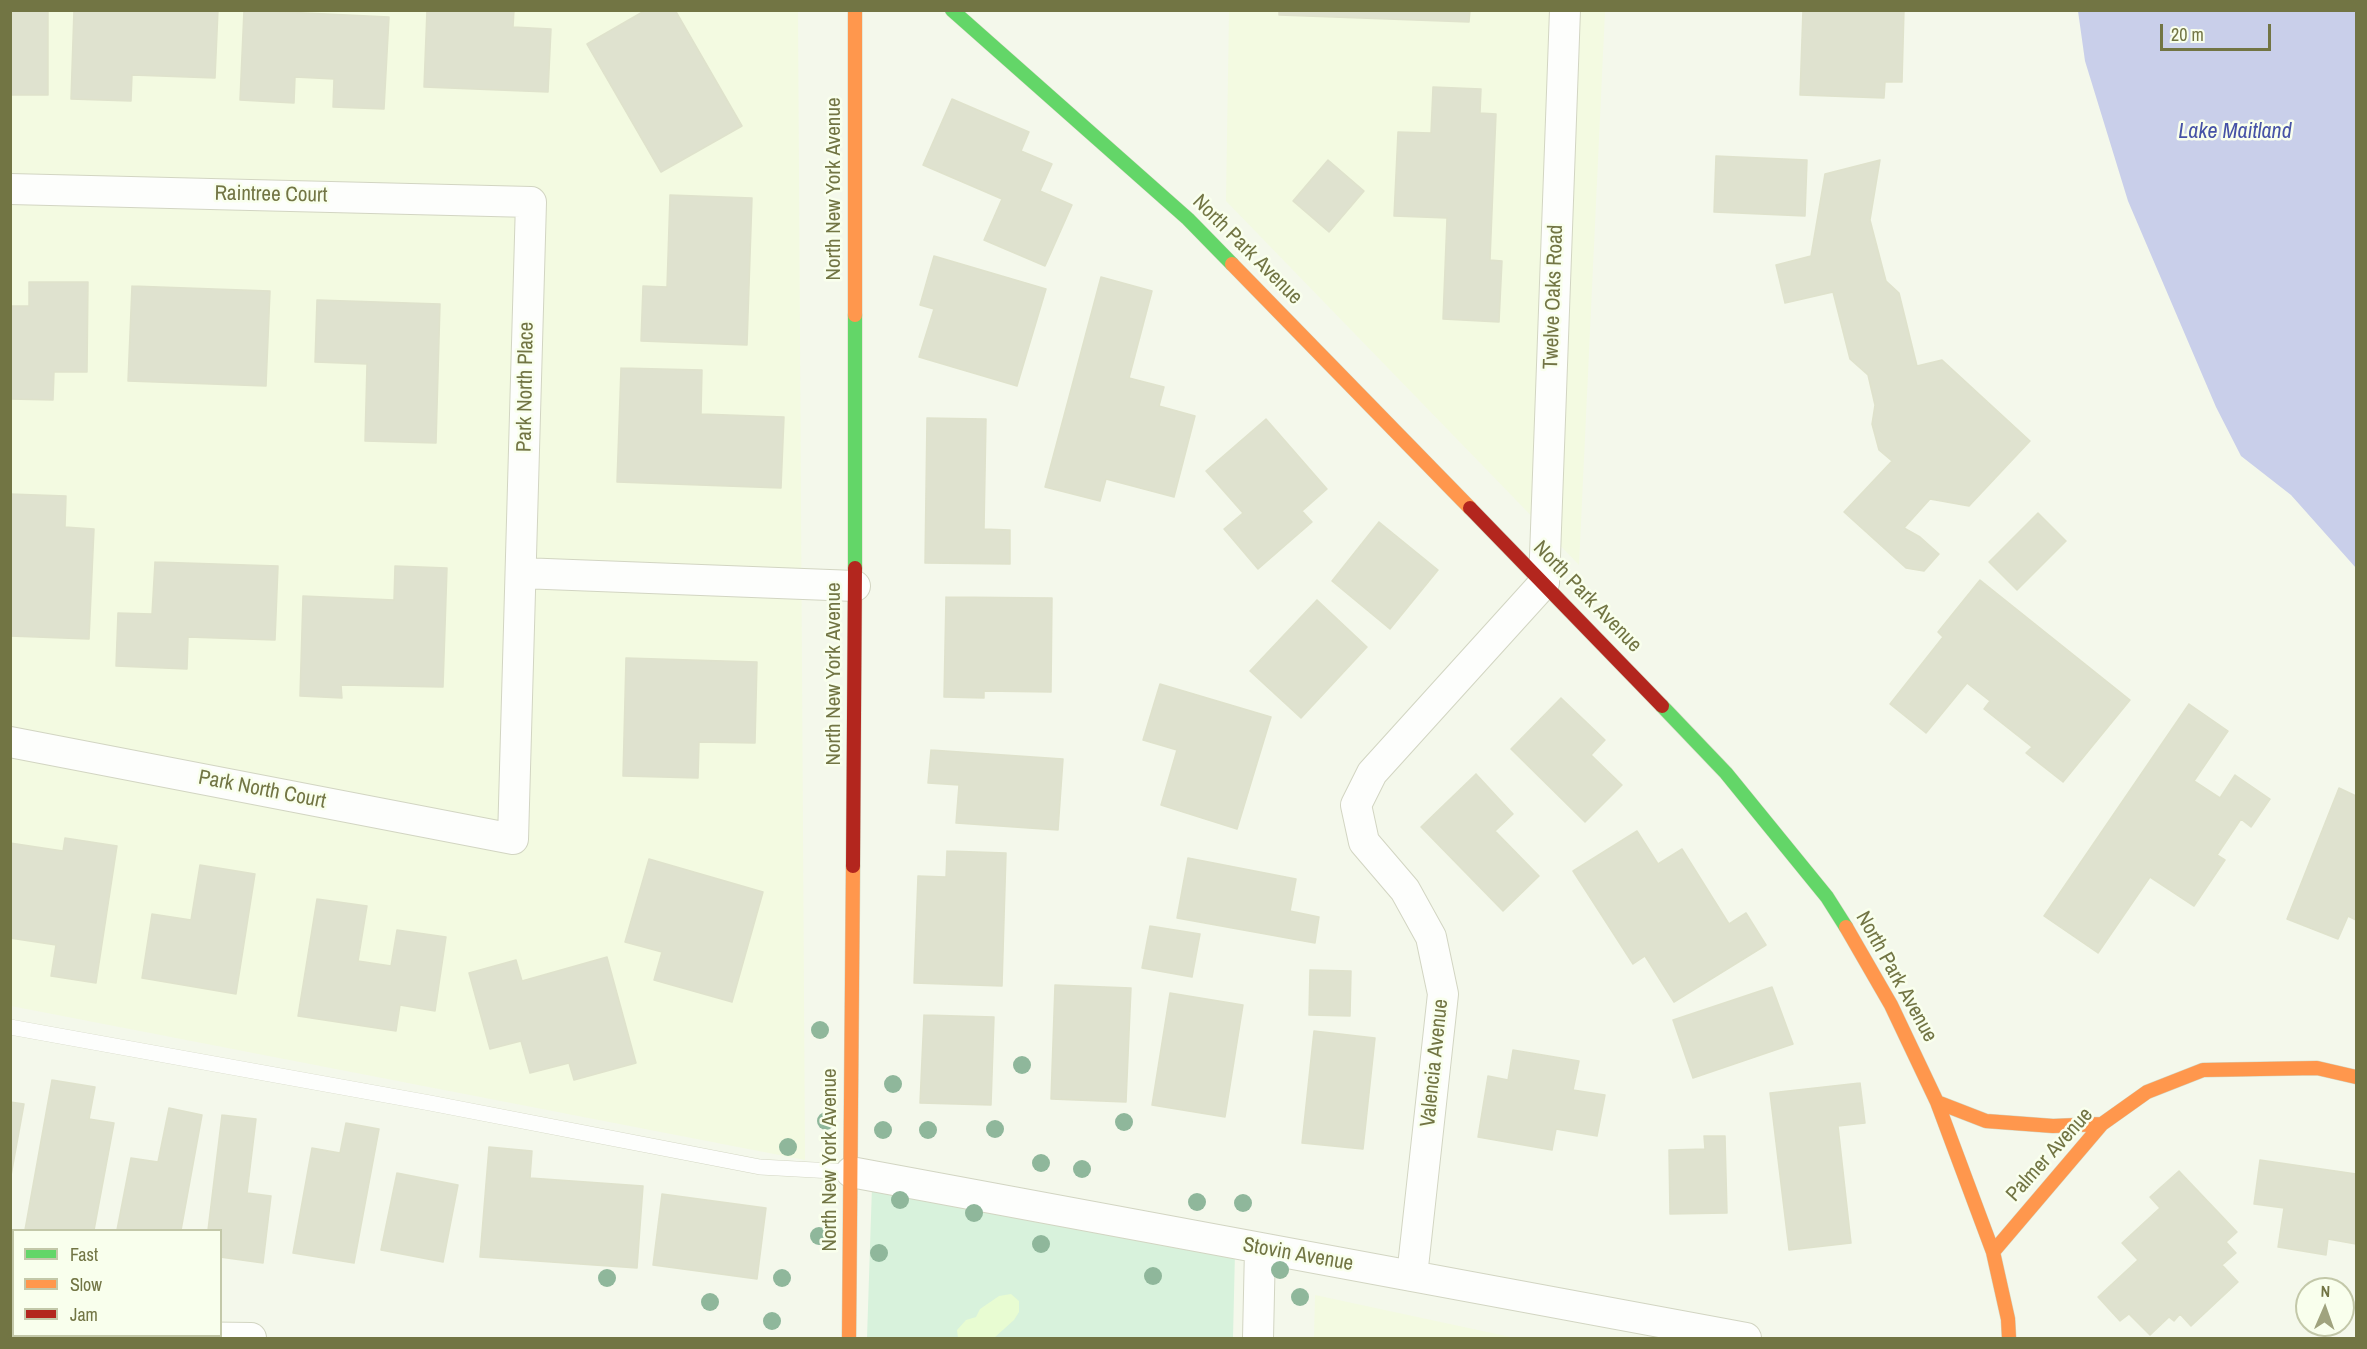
<!DOCTYPE html>
<html>
<head>
<meta charset="utf-8">
<style>
	body { margin:0 }
	#map { position:relative; width:2367px; height:1349px; overflow:hidden; background:#f4f8eb; font-family:"Archivo Narrow",sans-serif }
	canvas { display:block }
	.frame { position:absolute; inset:0; border:12px solid #727544; pointer-events:none }
	.legend { position:absolute; left:12px; top:1229px; width:210px; height:108px; box-sizing:border-box; background:#f9ffed; border:2px solid #c3c8a9; margin:0; padding:8px 10px; list-style:none; font-size:18px; color:#727544 }
	.legend li { display:flex; align-items:center; gap:12px; height:30px }
	.legend b { width:30px; border:2px solid #c3c8a9 }
	.north { position:absolute; left:2295px; top:1277px; width:60px; height:60px; box-sizing:border-box; background:#f9ffed; border:2px solid #c3c8a9; border-radius:50%; rotate:2deg; font-size:16px; font-weight:700; line-height:24px; text-align:center; color:#727544 }
	.north::after { content:''; display:block; margin:auto; width:21px; height:27px; background:#a0a37e; clip-path:polygon(50% 0,100% 100%,50% 72%,0 100%) }
	.scale { position:absolute; left:2160px; top:24px; width:111px; height:27px; box-sizing:border-box; border:3px solid #727544; border-top:0; padding-left:8px; font-size:18px; line-height:21px; white-space:nowrap; color:#727544; -webkit-text-stroke:4px #f9ffed; paint-order:stroke }
</style>
</head>
<body>
<div id="map">
<canvas width="2367" height="1349"></canvas>
<div class="frame"></div>
<ul class="legend">
<li><b style="height:8px;background:#63d668"></b>Fast</li>
<li><b style="height:8px;background:#ff974d"></b>Slow</li>
<li><b style="height:8px;background:#b3261e"></b>Jam</li>
</ul>
<div class="north">N</div>
<div class="scale">20 m</div>
</div>
<script>
const g = document.querySelector('canvas').getContext('2d');
g.lineJoin = 'round';
function fill(path, color) {
  g.fillStyle = color;
  g.fill(path, 'evenodd');
}
function poly(rows) {
  const path = new Path2D();
  for (const r of rows) {
    path.moveTo(r[0], r[1]);
    for (let i = 2; i < r.length; i += 2) path.lineTo(r[i], r[i + 1]);
  }
  return path;
}
function strokePath(path, color, width, dash) {
  g.strokeStyle = color;
  g.lineWidth = width;
  g.lineCap = dash ? 'butt' : 'round';
  g.setLineDash(dash || []);
  g.stroke(path);
}
function drawText(font, color, halo, rows, align = 'center') {
  g.font = font + ' "Archivo Narrow",sans-serif';
  g.lineWidth = 5;
  g.setLineDash([]);
  g.textBaseline = 'middle';
  g.strokeStyle = halo;
  g.fillStyle = color;
  for (const [text, x, y, turn = 0] of rows) {
    g.save();
    g.translate(x, y);
    g.rotate((+turn || 0) * Math.PI / 180);
    g.textAlign = isNaN(turn) ? turn : align;
    if (halo) g.strokeText(text, 0, 0);
    g.fillText(text, 0, 0);
    g.restore();
  }
}
const residential = poly([
	[10,11,798,11,805,1160,11,1006],
	[1229,11,1605,11,1579,565,1226,201],
	[1315,1295,1515,1338,1314,1338]
]);
const green = poly([
	[872,1186,1235,1252,1233,1338,867,1338]
]);
const sand = poly([
	[1011,1294,1019,1301,1019,1312,1014,1320,994,1338,958,1338,957,1330,966,1320,976,1317,980,1309,999,1296]
]);
const water = poly([
	[2078,11,2356,11,2356,568,2291,495,2241,456,2216,407,2128,201,2085,61]
]);
const building = poly([
	[10,10,48,10,48,95,10,95,10,10],
	[74,10,218,10,215,78,132,75,131,101,71,99,74,10],
	[244,10,389,17,384,109,333,107,334,79,295,77,294,103,240,100,244,10],
	[427,10,514,10,513,27,551,29,548,92,424,87,427,10],
	[646,10,675,10,742,126,661,172,587,44,646,10],
	[1279,10,1470,10,1469,22,1279,15,1279,10],
	[1803,10,1904,10,1902,82,1885,82,1884,98,1800,95,1803,10],
	[1433,87,1481,89,1480,113,1496,114,1490,260,1502,261,1499,322,1443,319,1447,218,1394,216,1398,132,1431,133,1433,87],
	[952,99,1029,132,1021,151,1052,164,1040,191,1072,205,1045,266,984,240,1002,199,923,165,952,99],
	[1716,156,1807,160,1805,216,1714,212,1716,156],
	[1328,160,1364,191,1329,232,1293,201,1328,160],
	[1880,160,1870,220,1886,281,1899,293,1917,366,1942,360,2030,441,1969,506,1930,499,1904,528,1920,537,1939,554,1924,571,1906,568,1844,512,1892,461,1879,450,1872,424,1875,405,1868,375,1850,359,1833,292,1785,303,1776,265,1811,256,1825,174,1880,160],
	[670,195,752,198,747,345,641,341,643,286,667,287,670,195],
	[934,256,1046,289,1017,386,919,357,934,309,920,305,934,256],
	[1101,277,1152,291,1129,378,1164,387,1159,406,1195,416,1174,497,1106,479,1100,501,1045,487,1101,277],
	[29,282,88,282,87,372,54,372,53,400,10,399,10,306,29,306,29,282],
	[132,286,270,291,266,386,128,381,132,286],
	[317,300,440,304,436,443,365,441,367,364,315,362,317,300],
	[621,368,702,370,701,414,784,417,781,488,617,482,621,368],
	[927,418,986,419,984,529,1010,530,1010,564,925,563,927,418],
	[1266,419,1327,489,1302,511,1312,522,1258,569,1224,529,1243,513,1206,471,1266,419],
	[10,494,66,496,65,527,94,529,89,639,10,636,10,494],
	[2038,513,2066,541,2017,590,1989,562,2038,513],
	[1379,522,1438,570,1390,629,1332,581,1379,522],
	[155,562,278,566,275,640,188,637,187,669,116,666,118,613,152,614,155,562],
	[395,566,447,568,443,687,341,685,342,698,300,696,303,596,394,600,395,566],
	[1980,580,2130,700,2063,782,2026,753,2032,747,1984,709,1990,701,1967,683,1926,733,1890,704,1943,637,1938,632,1980,580],
	[946,597,1052,598,1051,692,984,691,984,698,944,697,946,597],
	[1317,600,1367,647,1301,718,1250,671,1317,600],
	[626,658,757,662,755,743,699,742,698,778,623,776,626,658],
	[1160,684,1271,717,1237,829,1161,805,1177,750,1143,740,1160,684],
	[1561,698,1605,740,1591,755,1622,785,1585,822,1511,749,1561,698],
	[2189,704,2228,731,2194,781,2220,798,2235,775,2270,799,2251,827,2241,819,2217,855,2225,860,2194,906,2150,877,2098,953,2044,916,2189,704],
	[931,750,1063,759,1058,830,956,823,959,785,928,783,931,750],
	[1476,774,1513,814,1495,831,1539,876,1503,911,1421,827,1476,774],
	[2339,788,2356,796,2356,920,2348,916,2338,939,2287,919,2339,788],
	[1637,831,1658,864,1682,849,1729,924,1746,913,1766,945,1674,1002,1645,956,1633,964,1573,871,1637,831],
	[65,838,117,846,96,983,51,976,56,945,10,938,10,843,63,851,65,838],
	[947,851,1006,853,1002,986,914,983,918,876,946,877,947,851],
	[1188,858,1296,879,1290,911,1319,917,1315,943,1177,918,1188,858],
	[649,859,763,892,732,1002,654,980,662,952,625,942,649,859],
	[200,865,255,874,236,994,142,978,152,914,191,920,200,865],
	[317,899,367,906,358,961,391,966,397,930,446,937,435,1011,400,1005,396,1031,298,1016,317,899],
	[1150,926,1200,934,1192,977,1142,968,1150,926],
	[607,957,636,1063,574,1080,569,1063,530,1073,521,1041,490,1049,469,973,516,960,522,981,607,957],
	[1310,970,1351,971,1350,1016,1309,1015,1310,970],
	[1055,985,1131,988,1126,1102,1051,1099,1055,985],
	[1772,987,1793,1044,1693,1078,1673,1020,1772,987],
	[1170,993,1243,1005,1225,1117,1152,1105,1170,993],
	[924,1015,994,1017,991,1105,920,1103,924,1015],
	[1314,1031,1375,1038,1363,1149,1302,1143,1314,1031],
	[1513,1050,1579,1061,1573,1090,1605,1095,1597,1136,1556,1129,1552,1150,1478,1137,1488,1076,1508,1080,1513,1050],
	[52,1080,95,1087,89,1119,114,1123,94,1230,25,1230,52,1080],
	[1860,1083,1865,1123,1838,1126,1851,1243,1789,1250,1770,1093,1860,1083],
	[10,1102,24,1104,10,1181,10,1102],
	[169,1108,202,1115,181,1230,117,1230,131,1158,158,1162,169,1108],
	[222,1115,256,1119,247,1193,271,1196,263,1263,220,1257,220,1230,208,1230,222,1115],
	[346,1123,379,1129,354,1263,293,1253,312,1148,340,1153,346,1123],
	[1704,1136,1725,1136,1727,1213,1670,1214,1669,1150,1705,1149,1704,1136],
	[489,1147,532,1151,530,1178,643,1186,637,1268,480,1257,489,1147],
	[2260,1160,2356,1174,2356,1244,2328,1239,2326,1255,2278,1247,2284,1208,2254,1204,2260,1160],
	[2179,1171,2237,1232,2226,1242,2236,1253,2222,1265,2238,1282,2191,1326,2180,1314,2174,1321,2169,1317,2150,1335,2129,1314,2120,1321,2098,1297,2138,1260,2122,1243,2160,1208,2150,1197,2179,1171],
	[397,1173,458,1185,443,1262,381,1250,397,1173],
	[662,1194,766,1208,757,1279,653,1265,662,1194]
]);
const lane = poly([
	[10,1027,430,1103,760,1167,851,1172],
	[73,1338,73,1336]
]);
const street = poly([
	[10,189,531,202,513,839,10,742],
	[521,573,855,586],
	[851,1172,1746,1338],
	[1412,1276,1443,994,1431,937,1405,890,1364,842,1356,805,1372,773,1544,583,1565,10],
	[10,1334,14,1334],
	[101,1336,251,1338],
	[1258,1338,1260,1248]
]);
const fast = poly([
	[952,10,1188,219,1232,264],
	[855,315,855,568],
	[1662,706,1726,773,1827,897,1846,927]
]);
const slow = poly([
	[855,10,855,315],
	[1232,264,1470,508],
	[1846,927,1891,1005,1937,1102,1993,1252,2008,1319,2009,1338],
	[1937,1102,1986,1121,2053,1126,2102,1124],
	[1993,1252,2102,1124,2147,1092,2203,1070,2317,1068,2356,1077],
	[849,1338,853,866]
]);
const jam = poly([
	[1470,508,1662,706],
	[853,866,855,568]
]);
const trees = [
	[820,1030],
	[1022,1065],
	[893,1084],
	[826,1121],
	[1124,1122],
	[995,1129],
	[883,1130],
	[928,1130],
	[788,1147],
	[1041,1163],
	[1082,1169],
	[900,1200],
	[1197,1202],
	[1243,1203],
	[974,1213],
	[819,1236],
	[1041,1244],
	[879,1253],
	[1280,1270],
	[1153,1276],
	[607,1278],
	[782,1278],
	[1300,1297],
	[710,1302],
	[772,1321]
];
const streetNames = [
	["North New York Avenue",834,189,-90],
	["Raintree Court",271,195,1],
	["North Park Avenue",1247,250,45],
	["Twelve Oaks Road",1554,297,-88],
	["Park North Place",526,387,-89],
	["North Park Avenue",1587,597,46],
	["North New York Avenue",834,674,-90],
	["Park North Court",262,790,11],
	["North Park Avenue",1896,977,61],
	["Valencia Avenue",1435,1063,-84],
	["Palmer Avenue",2050,1155,-48],
	["North New York Avenue",830,1160,-90],
	["Stovin Avenue",1298,1255,10]
];
const waterNames = [
	["Lake Maitland",2235,132]
];
fill(residential, '#f3fae1');
fill(green, '#d8f2dc');
fill(sand, '#e8fcd2');
fill(water, '#c9cfea');
fill(building, '#dfe2cf');
strokePath(building, '#dfe2cc', 1.5);
strokePath(lane, '#d2d5c2', 16);
strokePath(street, '#d2d5c2', 32);
strokePath(fast, '#d3d6c2', 15);
strokePath(slow, '#d3d6c2', 15);
strokePath(jam, '#d3d6c2', 15);
strokePath(lane, '#fdfefc', 15);
strokePath(street, '#fdfefc', 30);
strokePath(fast, '#63d668', 14);
strokePath(slow, '#ff974d', 14);
strokePath(jam, '#b3261e', 14);
g.fillStyle = '#8fb79b';
for (const [x, y] of trees) {
  g.beginPath();
  g.arc(x, y, 9, 0, 2 * Math.PI);
  g.fill();
}
drawText('21px', '#727544', '#f9ffed', streetNames);
drawText('italic 22px', '#4652a6', '#f9ffed', waterNames);
</script>
</body>
</html>
